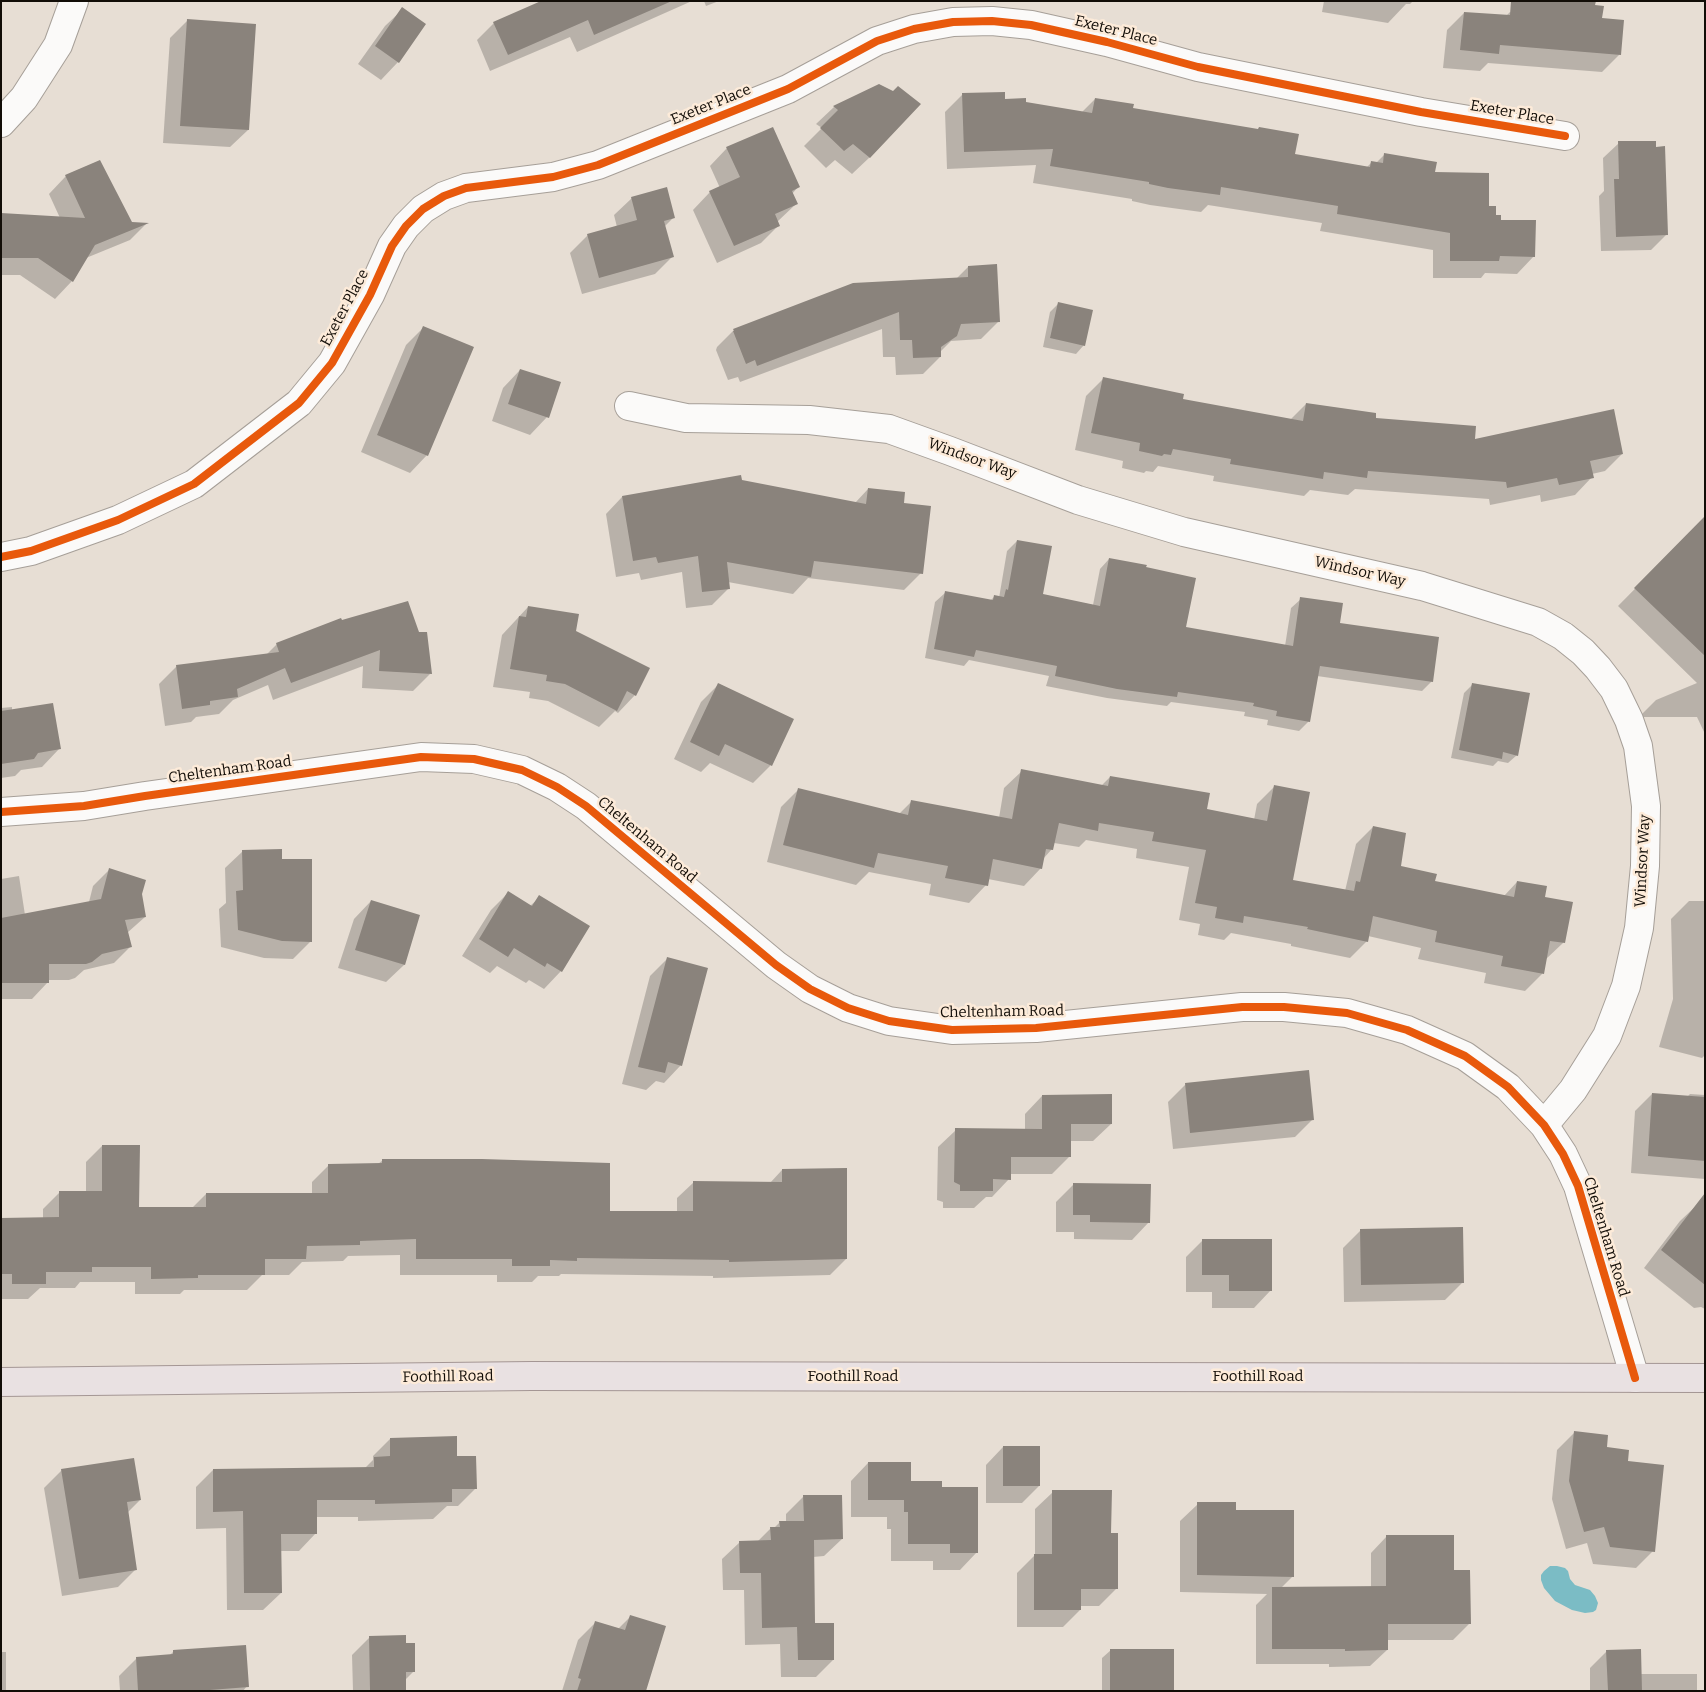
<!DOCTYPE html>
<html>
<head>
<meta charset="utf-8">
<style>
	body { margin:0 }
	#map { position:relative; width:1706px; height:1692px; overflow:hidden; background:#e7ded4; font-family:Bitter,serif }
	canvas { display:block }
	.frame { position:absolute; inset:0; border:2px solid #120d07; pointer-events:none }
</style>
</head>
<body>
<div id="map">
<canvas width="1706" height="1692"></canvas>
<div class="frame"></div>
</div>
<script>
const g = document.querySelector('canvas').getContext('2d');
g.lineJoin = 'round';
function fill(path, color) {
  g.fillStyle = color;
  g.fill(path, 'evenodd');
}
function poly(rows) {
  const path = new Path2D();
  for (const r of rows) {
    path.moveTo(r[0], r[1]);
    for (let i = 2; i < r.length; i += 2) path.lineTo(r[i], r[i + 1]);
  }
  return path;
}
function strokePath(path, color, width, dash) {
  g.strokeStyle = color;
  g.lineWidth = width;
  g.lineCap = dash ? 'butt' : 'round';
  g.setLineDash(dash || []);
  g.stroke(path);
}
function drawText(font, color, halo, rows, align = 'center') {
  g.font = font + ' Bitter,serif';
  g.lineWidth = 5;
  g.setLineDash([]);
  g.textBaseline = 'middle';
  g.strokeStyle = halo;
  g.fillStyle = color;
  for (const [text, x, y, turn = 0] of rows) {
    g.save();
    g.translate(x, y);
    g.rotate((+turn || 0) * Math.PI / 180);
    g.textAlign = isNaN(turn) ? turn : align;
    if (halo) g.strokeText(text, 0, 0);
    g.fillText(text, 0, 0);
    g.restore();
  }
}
const water = poly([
	[1550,1566,1557,1566,1565,1568,1568,1571,1570,1579,1575,1585,1590,1590,1595,1596,1598,1603,1596,1610,1593,1612,1585,1613,1572,1610,1555,1601,1544,1588,1541,1580,1541,1575,1544,1571]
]);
const shadow = poly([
	[553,1,692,1,577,52,570,37,490,71,477,40,494,23],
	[704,1,719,1,706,6],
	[1324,1,1413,1,1410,4,1406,4,1388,23,1322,12],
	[403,9,398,62,381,80,358,64,385,26],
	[1510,12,1620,54,1602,72,1488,63,1480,71,1443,68,1447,30,1464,13,1506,16],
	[187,21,248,130,230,147,163,143,170,38],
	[879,86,870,157,852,174,835,160,826,168,804,146,822,128,816,124,834,107],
	[962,95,1082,112,1095,99,1294,155,1367,167,1371,163,1376,163,1385,154,1433,173,1488,207,1534,256,1517,274,1485,273,1481,278,1433,278,1433,250,1320,231,1322,223,1208,205,1201,212,1150,205,1132,201,1132,199,1033,183,1036,165,947,169,945,112],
	[1619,143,1666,235,1651,250,1601,251,1599,196,1604,191,1603,158],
	[727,148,798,187,792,194,796,204,777,222,779,225,761,243,717,263,693,210,710,192,720,188,710,166],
	[66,176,132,223,146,224,130,240,86,258,72,281,55,299,20,275,1,275,1,214,60,218,49,194],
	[632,198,674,217,664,227,672,257,655,274,582,294,570,253,588,235,617,227,614,215],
	[968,267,998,322,981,339,951,341,940,352,940,357,923,374,896,375,895,357,883,357,882,329,740,382,738,377,728,380,716,350,717,347,734,330,956,279],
	[1059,303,1084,345,1076,354,1043,347,1050,312],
	[423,328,427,455,410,473,361,452,406,345],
	[520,370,547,417,530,435,492,421,503,388],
	[1103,379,1181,400,1290,420,1306,404,1473,441,1622,454,1605,471,1592,474,1592,477,1575,495,1541,502,1540,495,1490,505,1489,499,1355,489,1348,495,1310,490,1304,496,1213,481,1214,476,1158,466,1153,472,1146,471,1144,473,1122,468,1123,461,1075,450,1086,396],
	[741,481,855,503,868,489,902,504,921,573,904,590,808,578,793,594,728,582,729,588,712,605,686,608,682,572,641,580,639,573,616,577,606,514,622,497],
	[1691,532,1705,545,1705,734,1697,717,1639,717,1656,700,1697,683,1618,606],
	[1017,541,1042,595,1093,605,1100,569,1109,559,1184,628,1285,646,1291,608,1301,599,1338,624,1432,681,1422,691,1317,676,1309,721,1299,731,1267,725,1268,720,1244,716,1245,712,1171,702,1167,706,1107,698,1046,686,1049,676,969,660,964,666,925,658,935,602,945,593,990,601,994,597,999,598,1007,551],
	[528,607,574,632,635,695,618,713,615,711,599,727,548,701,529,698,530,692,493,687,502,635],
	[340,620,430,674,413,691,362,688,363,666,273,700,268,685,233,700,219,714,196,717,191,722,165,726,159,684,177,666,266,655,277,644],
	[719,684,792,720,770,766,753,783,710,763,701,772,674,759,701,702],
	[1473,684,1517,755,1508,763,1498,761,1493,766,1451,758,1464,693],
	[12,707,12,711,59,749,42,767,21,770,15,776,1,778,1,708],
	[1022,771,1101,786,1110,777,1205,810,1254,820,1257,804,1274,787,1292,881,1345,891,1356,844,1373,827,1400,867,1434,882,1504,896,1517,882,1543,898,1571,903,1563,943,1545,960,1542,974,1525,991,1484,983,1486,973,1418,959,1421,948,1368,936,1367,941,1350,958,1291,946,1291,944,1231,933,1224,940,1198,935,1200,924,1179,920,1189,867,1136,858,1137,849,1086,840,1079,847,1054,843,1052,849,1043,859,1041,868,1024,886,988,879,986,885,969,903,929,895,931,884,869,872,856,885,767,862,781,807,798,790,899,814,912,801,999,818,1004,788],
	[243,851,281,860,311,941,293,959,264,958,221,947,219,909,226,903,225,868],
	[109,870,140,894,145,917,127,933,130,947,114,963,84,970,75,978,69,980,48,980,48,982,32,999,1,999,1,879,19,876,25,915,89,902,93,886],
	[508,893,530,906,540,897,561,971,544,989,529,980,526,983,497,966,490,973,462,956,491,910],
	[371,901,419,916,404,965,386,982,338,968,354,919],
	[1689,901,1705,901,1705,1055,1702,1058,1659,1047,1673,999,1671,919],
	[667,959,681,1065,664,1083,656,1081,646,1090,622,1084,650,976],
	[1186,1084,1313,1119,1295,1137,1173,1149,1168,1102],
	[1652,1094,1687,1097,1690,1094,1705,1095,1705,1179,1631,1173,1635,1111],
	[1042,1096,1111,1124,1093,1141,1070,1141,1070,1156,1052,1174,1009,1174,1009,1179,992,1197,986,1197,974,1208,943,1208,943,1202,937,1200,938,1147,956,1130,1025,1130,1025,1114],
	[102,1146,138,1208,192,1208,206,1194,312,1194,312,1182,329,1165,378,1164,383,1160,609,1213,677,1213,677,1198,694,1182,770,1183,782,1170,846,1259,830,1275,713,1278,713,1276,561,1274,559,1276,538,1276,532,1282,497,1282,497,1275,400,1275,400,1255,348,1256,343,1261,302,1262,289,1275,262,1275,247,1290,184,1290,180,1294,135,1294,135,1282,80,1282,75,1288,40,1288,28,1299,1,1299,1,1219,43,1219,43,1209,59,1193,86,1193,86,1162],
	[1074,1184,1149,1222,1132,1240,1074,1239,1074,1232,1056,1232,1056,1202],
	[1698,1204,1705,1211,1705,1309,1701,1307,1694,1308,1644,1268,1680,1221],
	[1361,1230,1463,1282,1445,1300,1344,1302,1343,1248],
	[1203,1240,1271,1290,1254,1308,1212,1308,1212,1292,1186,1292,1186,1257],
	[1575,1432,1606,1448,1627,1462,1653,1551,1636,1568,1593,1564,1587,1543,1566,1549,1552,1499,1557,1450],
	[390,1439,456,1458,476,1488,458,1506,447,1506,433,1519,358,1521,358,1517,316,1517,316,1533,299,1551,280,1551,281,1593,263,1610,227,1610,226,1528,196,1529,196,1487,213,1470,365,1468,373,1460,373,1456],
	[1003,1447,1039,1486,1022,1503,986,1503,986,1465],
	[868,1463,910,1482,941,1488,977,1552,960,1570,933,1570,933,1561,891,1561,891,1529,887,1529,887,1517,851,1517,851,1481],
	[62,1470,140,1500,127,1513,136,1569,118,1587,62,1596,44,1488],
	[1053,1492,1110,1535,1116,1589,1099,1606,1080,1606,1080,1610,1063,1627,1017,1627,1017,1573,1035,1555,1035,1509],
	[804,1496,842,1539,824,1556,813,1557,814,1624,833,1660,816,1677,781,1677,780,1644,745,1645,744,1590,723,1590,722,1559,740,1542,757,1542,771,1528,774,1528,780,1522,786,1522,786,1514],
	[1198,1504,1235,1511,1293,1576,1281,1588,1371,1587,1371,1553,1387,1536,1452,1571,1469,1624,1453,1640,1387,1640,1387,1650,1370,1666,1329,1667,1329,1664,1256,1664,1256,1605,1267,1594,1180,1592,1180,1521],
	[630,1617,645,1691,562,1691,578,1640,595,1623,618,1629],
	[370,1637,405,1644,414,1671,405,1680,405,1691,353,1691,352,1655],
	[1111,1650,1173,1691,1102,1691,1102,1658],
	[1607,1651,1641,1674,1697,1674,1697,1691,1590,1691,1590,1668],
	[1,1652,6,1652,6,1691,1,1691],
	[173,1652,247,1686,243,1691,120,1691,119,1676,137,1658,169,1656]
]);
const building = poly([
	[541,1,672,1,594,35,588,20,508,55,493,22],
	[1511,1,1596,1,1595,5,1604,6,1602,18,1624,20,1621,55,1500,45,1499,54,1460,50,1464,12,1510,15],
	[402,7,426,24,399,63,375,46],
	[187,19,256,24,249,130,180,126],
	[879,84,893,91,898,86,921,104,870,158,853,144,844,151,820,128,838,110,833,106],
	[1005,92,1005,99,1026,98,1026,102,1092,113,1095,98,1134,104,1133,108,1258,129,1259,127,1299,134,1295,154,1370,167,1371,161,1383,163,1384,153,1437,162,1435,172,1489,173,1489,206,1496,206,1496,215,1501,215,1501,220,1536,220,1535,257,1500,256,1499,261,1450,261,1450,233,1337,214,1338,206,1221,187,1220,195,1168,188,1149,184,1149,182,1050,166,1053,149,964,152,962,93],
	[773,127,800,187,792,191,798,204,775,214,780,226,734,246,709,191,740,177,726,147],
	[1618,141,1656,141,1656,147,1665,146,1668,235,1616,237,1614,179,1619,179],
	[100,160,132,222,149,223,95,245,73,282,38,258,2,258,1,213,85,218,65,175],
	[667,187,675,218,664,221,674,257,599,278,587,234,637,220,631,197],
	[997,264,1000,322,961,324,957,336,941,347,941,357,913,358,912,340,900,340,899,312,757,366,755,360,746,364,733,331,734,331,733,329,853,283,968,277,968,266],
	[1058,302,1093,310,1085,346,1050,338],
	[423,326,474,347,428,456,377,435],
	[520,369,561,382,549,418,508,404],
	[1103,377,1184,394,1183,399,1303,421,1306,403,1376,413,1376,418,1476,426,1475,439,1614,409,1623,454,1590,461,1594,478,1559,485,1557,478,1507,488,1506,482,1368,471,1367,478,1324,472,1323,479,1230,464,1231,459,1173,449,1171,455,1164,454,1162,456,1139,451,1140,443,1091,433],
	[741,475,742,480,866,504,868,488,905,492,904,503,931,506,923,574,814,561,811,577,727,562,730,589,702,592,698,556,658,563,656,557,633,561,622,496],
	[1705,516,1705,656,1634,588],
	[1017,540,1052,546,1043,594,1100,606,1109,558,1147,565,1146,567,1196,578,1186,627,1293,646,1300,597,1343,603,1340,623,1439,637,1433,682,1320,666,1310,722,1276,716,1277,711,1253,706,1254,703,1178,692,1177,697,1117,689,1055,676,1057,666,976,650,974,657,934,649,945,591,993,600,994,595,1004,597,1006,589,1008,590],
	[408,601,419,632,427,632,432,674,379,671,380,650,291,683,285,668,237,689,238,697,210,701,210,705,182,709,176,665,279,652,276,643,341,618,342,620],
	[528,606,579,614,576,631,650,668,636,696,627,691,617,711,565,684,546,681,547,675,510,669,519,616,526,617],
	[718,683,794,719,772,766,725,744,719,756,690,742],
	[1472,683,1530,693,1518,756,1503,752,1502,759,1459,750],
	[53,703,61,749,38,753,34,759,1,764,1,711],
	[1021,769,1108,786,1110,776,1210,793,1207,809,1267,821,1274,785,1310,792,1293,880,1354,891,1356,881,1360,882,1373,826,1406,833,1401,866,1437,874,1435,881,1514,897,1517,881,1547,886,1545,897,1573,902,1565,943,1550,941,1544,974,1501,966,1503,956,1435,942,1437,931,1373,916,1368,942,1307,929,1308,927,1244,916,1243,923,1215,918,1217,907,1195,903,1206,850,1152,841,1154,832,1099,823,1098,831,1059,823,1053,850,1046,849,1042,869,993,859,988,886,945,878,948,866,878,853,874,868,783,845,798,788,908,815,911,800,1012,819],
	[282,849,282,859,312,859,312,942,282,941,238,930,236,891,243,890,242,850],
	[109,868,146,880,142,894,146,917,125,920,132,947,102,954,92,962,86,964,49,964,49,983,1,983,1,918,101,899],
	[508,891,532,906,539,895,590,926,562,972,547,963,545,967,514,948,508,957,479,939],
	[371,900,420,915,405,965,355,950],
	[667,957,708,968,682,1066,668,1062,665,1073,638,1067],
	[1309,1070,1314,1120,1190,1133,1185,1083],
	[1652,1093,1705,1097,1705,1161,1648,1156],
	[1112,1094,1112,1124,1071,1124,1071,1157,1011,1157,1011,1180,993,1179,993,1191,960,1191,960,1185,954,1182,955,1128,1042,1129,1042,1095],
	[102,1145,140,1145,139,1207,206,1207,206,1193,328,1193,328,1164,382,1163,382,1159,482,1159,610,1163,610,1211,693,1211,693,1181,782,1182,782,1169,847,1168,847,1259,729,1262,729,1260,577,1258,577,1261,550,1260,550,1266,512,1266,512,1259,416,1259,416,1239,360,1241,360,1245,307,1246,306,1259,265,1259,265,1275,198,1275,198,1278,151,1279,151,1267,92,1267,92,1272,46,1272,46,1284,12,1284,12,1274,1,1274,1,1218,59,1217,59,1191,102,1191],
	[1073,1183,1151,1184,1150,1223,1090,1222,1090,1215,1073,1215],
	[1705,1193,1705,1285,1661,1250],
	[1463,1227,1464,1283,1361,1285,1360,1229],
	[1202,1239,1272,1239,1272,1291,1229,1291,1229,1275,1202,1275],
	[1574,1431,1608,1435,1607,1447,1629,1450,1628,1461,1664,1465,1655,1552,1610,1547,1604,1527,1584,1532,1569,1481],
	[457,1436,457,1456,476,1456,477,1489,452,1489,452,1502,375,1504,375,1500,317,1500,317,1534,281,1534,282,1593,244,1593,243,1511,213,1512,213,1469,374,1467,374,1457,390,1456,390,1438],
	[1003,1446,1040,1446,1040,1486,1003,1486],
	[134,1458,141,1500,127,1502,137,1570,79,1579,61,1469],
	[868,1462,911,1462,911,1481,942,1481,942,1487,978,1487,978,1553,950,1553,950,1544,908,1544,908,1512,904,1512,904,1500,868,1500],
	[1052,1490,1112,1490,1111,1533,1118,1533,1118,1589,1081,1589,1081,1610,1034,1610,1034,1554,1052,1554],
	[803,1495,842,1495,843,1539,814,1540,815,1623,834,1623,834,1660,798,1660,797,1627,762,1628,761,1573,740,1573,739,1541,771,1540,770,1527,780,1527,779,1521,804,1521],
	[1197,1502,1236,1502,1236,1510,1294,1510,1294,1577,1197,1575],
	[1386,1535,1454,1535,1454,1570,1470,1570,1471,1624,1388,1624,1388,1650,1345,1651,1345,1649,1272,1649,1272,1587,1386,1586],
	[630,1615,666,1626,646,1691,577,1691,581,1679,578,1678,595,1621,625,1630],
	[406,1635,406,1643,415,1643,415,1672,406,1672,406,1691,370,1691,369,1636],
	[246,1645,249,1687,197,1691,138,1691,136,1657,173,1654,173,1650],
	[1110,1649,1174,1649,1174,1691,1110,1691],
	[1641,1649,1642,1691,1608,1691,1606,1650]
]);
const minor = poly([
	[1,123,24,98,58,45,74,1],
	[629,406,686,418,809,420,889,429,950,451,1078,500,1184,532,1422,586,1538,622,1563,636,1583,652,1598,668,1614,689,1629,720,1638,746,1646,806,1645,866,1639,928,1626,986,1607,1036,1573,1090,1544,1125],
	[1,557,31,551,118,520,194,484,299,403,332,363,370,295,392,246,406,226,423,209,444,196,466,188,553,177,598,165,788,89,877,41,914,29,953,22,992,21,1031,25,1107,42,1198,67,1421,112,1565,136],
	[1,812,84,806,145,796,421,757,474,759,522,770,557,787,586,806,776,965,810,989,848,1008,889,1021,952,1030,1036,1028,1242,1007,1284,1007,1347,1013,1407,1030,1465,1056,1508,1087,1544,1125,1563,1154,1578,1186,1635,1378]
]);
const major = poly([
	[1,1382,532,1376,1705,1378]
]);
const cycleway = poly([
	[1,557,31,551,118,520,194,484,299,403,332,363,370,295,392,246,406,226,423,209,444,196,466,188,553,177,598,165,788,89,877,41,914,29,953,22,992,21,1031,25,1107,42,1198,67,1421,112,1565,136],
	[1,812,84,806,145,796,421,757,474,759,522,770,557,787,586,806,776,965,810,989,848,1008,889,1021,952,1030,1036,1028,1242,1007,1284,1007,1347,1013,1407,1030,1465,1056,1508,1087,1544,1125,1563,1154,1578,1186,1635,1378]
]);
const streetNames = [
	["Exeter Place",1116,31,14],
	["Exeter Place",711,105,-22],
	["Exeter Place",1512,113,10],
	["Exeter Place",345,308,-62],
	["Windsor Way",972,459,20],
	["Windsor Way",1360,572,13],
	["Cheltenham Road",230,770,-8],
	["Cheltenham Road",647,840,40],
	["Windsor Way",1643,861,-87],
	["Cheltenham Road",1002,1012,-1],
	["Cheltenham Road",1606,1237,73],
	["Foothill Road",448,1377,-1],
	["Foothill Road",853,1377],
	["Foothill Road",1258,1377]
];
fill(water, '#7bbcc5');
fill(shadow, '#0003');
fill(building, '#8a837c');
strokePath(minor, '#a69f98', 30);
strokePath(major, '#a49694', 30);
strokePath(minor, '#fbfaf9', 28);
strokePath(major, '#e9e1e2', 28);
strokePath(cycleway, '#e8590c', 8);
drawText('15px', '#120d07', '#fdebd9', streetNames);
</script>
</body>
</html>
